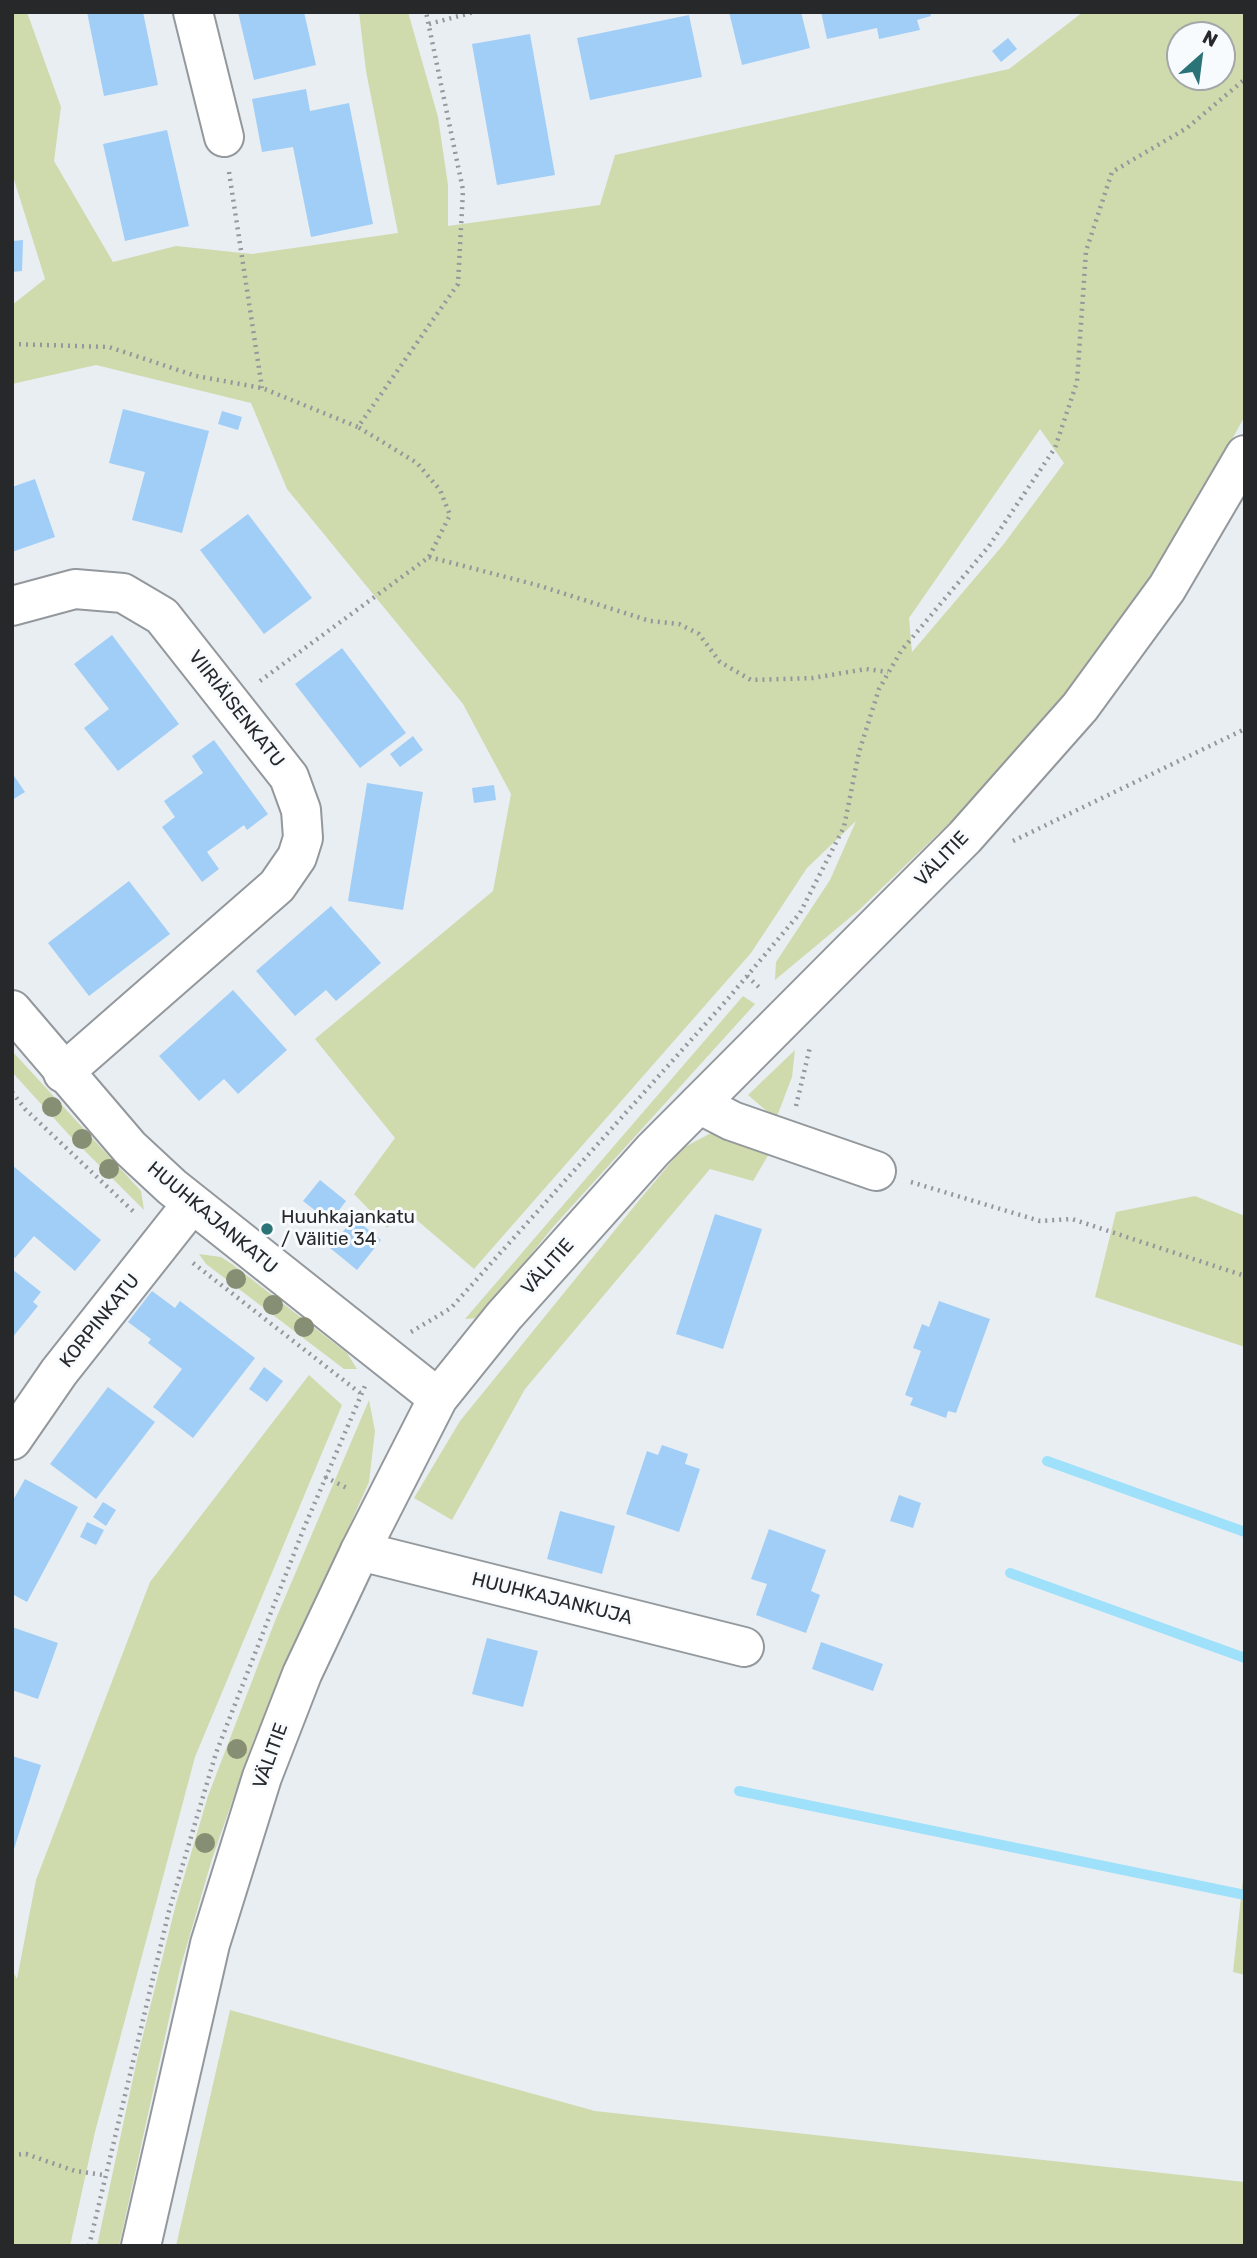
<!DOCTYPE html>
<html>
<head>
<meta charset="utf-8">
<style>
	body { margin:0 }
	#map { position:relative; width:1257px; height:2258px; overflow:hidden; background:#e9eef3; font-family:Rubik,sans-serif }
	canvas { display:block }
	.frame { position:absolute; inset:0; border:14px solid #26282a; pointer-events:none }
	.north { position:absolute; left:1166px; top:21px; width:70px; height:70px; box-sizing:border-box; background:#f8fbfe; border:2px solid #a4a7a9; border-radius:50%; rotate:28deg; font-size:19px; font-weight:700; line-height:28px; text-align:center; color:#26282a }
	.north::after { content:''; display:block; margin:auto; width:24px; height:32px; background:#2a7477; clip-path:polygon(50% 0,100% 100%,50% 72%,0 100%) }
</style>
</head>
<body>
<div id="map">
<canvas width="1257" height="2258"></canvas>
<div class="frame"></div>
<div class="north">N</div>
</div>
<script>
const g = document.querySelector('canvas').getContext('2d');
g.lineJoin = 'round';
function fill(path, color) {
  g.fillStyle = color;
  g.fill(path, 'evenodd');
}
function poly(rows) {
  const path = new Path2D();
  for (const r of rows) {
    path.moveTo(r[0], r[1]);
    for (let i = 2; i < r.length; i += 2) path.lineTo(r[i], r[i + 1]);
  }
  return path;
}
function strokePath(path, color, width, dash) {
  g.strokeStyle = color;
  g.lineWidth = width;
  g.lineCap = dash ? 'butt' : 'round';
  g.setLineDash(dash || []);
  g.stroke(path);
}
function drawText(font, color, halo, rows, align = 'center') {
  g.font = font + ' Rubik,sans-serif';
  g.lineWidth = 6;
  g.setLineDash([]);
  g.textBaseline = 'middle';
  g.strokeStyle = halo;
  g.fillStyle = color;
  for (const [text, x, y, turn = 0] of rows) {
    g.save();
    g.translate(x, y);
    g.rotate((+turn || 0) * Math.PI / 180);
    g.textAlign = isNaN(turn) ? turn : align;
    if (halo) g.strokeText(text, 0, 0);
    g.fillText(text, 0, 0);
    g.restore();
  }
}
const green = poly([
	[12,12,26,12,28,15,61,107,54,161,113,262,176,246,252,254,398,233,366,71,359,12,408,12,438,117,448,185,448,226,600,205,615,155,1009,69,1083,12,1245,12,1245,416,1175,541,1070,688,993,781,859,910,775,980,776,962,830,880,856,821,807,868,751,953,474,1269,405,1210,387,1228,354,1194,395,1138,315,1039,493,891,511,794,463,704,287,489,251,403,96,365,12,384,12,305,45,279,12,173],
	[1180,35,1222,35,1222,77,1180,77],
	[1040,429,1064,463,1003,545,912,652,909,618],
	[743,996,755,1004,553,1227,480,1318,465,1319],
	[795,1050,792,1077,776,1119,748,1095],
	[12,1051,141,1191,144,1210,71,1137,12,1072],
	[713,1132,773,1147,753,1181,710,1169,525,1389,452,1520,414,1498,460,1421,641,1198,683,1148],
	[1195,1196,1245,1216,1245,1347,1095,1297,1116,1212],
	[199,1254,221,1257,232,1264,347,1353,357,1369,344,1369,206,1264],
	[309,1375,342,1405,195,1757,95,2132,70,2246,12,2246,12,1970,17,1979,36,1880,150,1582],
	[369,1400,375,1431,369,1482,254,1739,212,1859,180,1969,119,2246,97,2246,138,2055,176,1904,208,1796,275,1621],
	[1245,1860,1245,1975,1233,1972],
	[230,2010,595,2111,1245,2182,1245,2246,176,2246]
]);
const stream = poly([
	[1047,1461,1245,1532],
	[1010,1573,1245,1658],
	[739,1791,1245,1895]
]);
const building = poly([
	[87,12,143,12,158,85,104,96],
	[238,12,304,12,316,65,254,80],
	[729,12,801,12,810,48,742,65],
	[821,12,930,12,931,16,917,20,920,30,879,39,877,28,827,39],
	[689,15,702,77,590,100,577,38],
	[530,34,555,175,497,185,472,44],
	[1008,38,1017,49,1001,62,992,51],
	[306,89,310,111,349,103,373,224,311,237,293,147,262,152,252,99],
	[167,130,189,226,125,241,103,144],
	[23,240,22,271,12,272,12,241],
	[123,409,209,431,182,533,132,520,145,472,109,463],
	[222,411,242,417,238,430,218,424],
	[35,479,55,537,12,552,12,487],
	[248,514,312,598,264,634,200,550],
	[112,635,179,724,118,771,84,728,109,709,74,664],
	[342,648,406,733,360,768,295,684],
	[413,736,423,750,400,767,390,754],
	[214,740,268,814,247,830,244,825,207,852,219,869,202,882,162,827,175,817,164,801,203,773,192,756],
	[12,773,25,792,12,800],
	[367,783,423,792,403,910,348,901],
	[494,785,496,800,474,803,472,788],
	[129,881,170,934,89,996,48,943],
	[331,906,381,963,336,1001,326,990,295,1016,256,971],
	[233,990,287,1050,238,1094,224,1079,199,1101,159,1056],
	[12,1165,101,1240,75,1271,34,1236,15,1258,12,1256],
	[320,1180,346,1201,330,1222,303,1201],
	[715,1214,762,1229,723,1349,676,1334],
	[354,1218,381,1240,357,1270,330,1248],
	[12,1269,41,1292,33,1302,38,1306,12,1338],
	[152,1291,175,1308,180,1301,255,1358,193,1438,153,1407,182,1369,148,1343,151,1339,128,1322],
	[939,1301,990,1319,956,1413,948,1411,946,1418,910,1405,913,1398,905,1395,921,1351,913,1348,922,1324,929,1327],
	[264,1367,283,1381,267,1402,249,1389],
	[108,1387,155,1422,96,1499,50,1464],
	[662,1445,688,1454,685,1464,700,1469,679,1532,626,1514,647,1451,658,1455],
	[25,1479,78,1507,27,1602,12,1594,12,1502],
	[899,1495,921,1503,913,1528,890,1521],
	[103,1502,116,1510,106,1526,93,1517],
	[560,1511,615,1526,602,1574,547,1559],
	[87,1522,104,1530,96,1545,80,1537],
	[769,1529,826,1550,811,1591,820,1595,806,1633,756,1615,767,1584,751,1579],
	[12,1627,58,1643,38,1699,12,1690],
	[487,1638,538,1651,523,1707,472,1694],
	[821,1642,883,1664,873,1691,812,1669],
	[12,1756,41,1765,13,1852,12,1851]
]);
const path = poly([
	[429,24,474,12],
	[229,172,262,388],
	[12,210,13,210],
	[12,344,109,347,196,376,262,388,358,427,458,284,463,190,426,12],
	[429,557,537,585,650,621,679,624,699,634,720,662,751,680,813,678,866,669,888,672],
	[260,681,429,557,450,515,440,490,417,463,358,427],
	[1013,841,1245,729],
	[747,976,762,990],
	[12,1092,25,1109,136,1214],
	[796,1106,810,1047],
	[911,1182,1040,1221,1072,1219,1245,1276],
	[193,1263,360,1393],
	[411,1332,451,1308,726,1001,800,913,844,827,859,752,879,689,901,651,989,546,1055,448,1077,382,1086,251,1112,172,1187,128,1245,79],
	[325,1477,349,1489],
	[12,2155,26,2154,75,2171,104,2175],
	[89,2246,169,1911,216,1753,304,1528,365,1386]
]);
const street = poly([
	[193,12,224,137],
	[12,606,75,589,123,593,162,616,289,777,301,810,303,838,297,857,277,886,63,1073],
	[699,1104,732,1121,876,1171],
	[12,1440,59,1372,191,1205],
	[360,1551,744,1647]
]);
const secondary = poly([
	[12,1010,130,1148,172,1187,438,1398],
	[141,2246,210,1944,262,1777,302,1674,360,1551,438,1398,504,1316,653,1150,965,837,1080,707,1167,588,1245,455]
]);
const trees = [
	[52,1107],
	[82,1139],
	[109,1169],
	[236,1279],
	[273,1305],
	[304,1327],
	[237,1749],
	[205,1843]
];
const markers = [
	[267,1229,7,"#2a7477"]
];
const streetNames = [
	["VIIRIÄISENKATU",236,709,52],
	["VÄLITIE",942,859,-46],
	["HUUHKAJANKATU",212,1218,40],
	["VÄLITIE",548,1267,-48],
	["KORPINKATU",100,1321,-51],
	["HUUHKAJANKUJA",552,1599,14],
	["VÄLITIE",271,1756,-70]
];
const poiNames = [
	["Huuhkajankatu",281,1218],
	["/ Välitie 34",281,1240]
];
fill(green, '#cfdaad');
strokePath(stream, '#9fe0fa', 10);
fill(building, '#a1cef7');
strokePath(street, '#93989d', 42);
strokePath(secondary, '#93989d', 42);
strokePath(path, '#94979b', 4.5, [2, 5]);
strokePath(street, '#fff', 38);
strokePath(secondary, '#fff', 38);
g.fillStyle = '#868e73';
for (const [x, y] of trees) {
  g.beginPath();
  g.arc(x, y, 10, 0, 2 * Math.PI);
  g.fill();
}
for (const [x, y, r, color] of markers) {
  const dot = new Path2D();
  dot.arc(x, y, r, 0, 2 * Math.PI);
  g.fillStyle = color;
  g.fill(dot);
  strokePath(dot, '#f8fbfe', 2.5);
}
drawText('19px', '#26282a', '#f8fbfe', streetNames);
drawText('19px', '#26282a', '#f8fbfe', poiNames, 'left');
</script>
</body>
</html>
